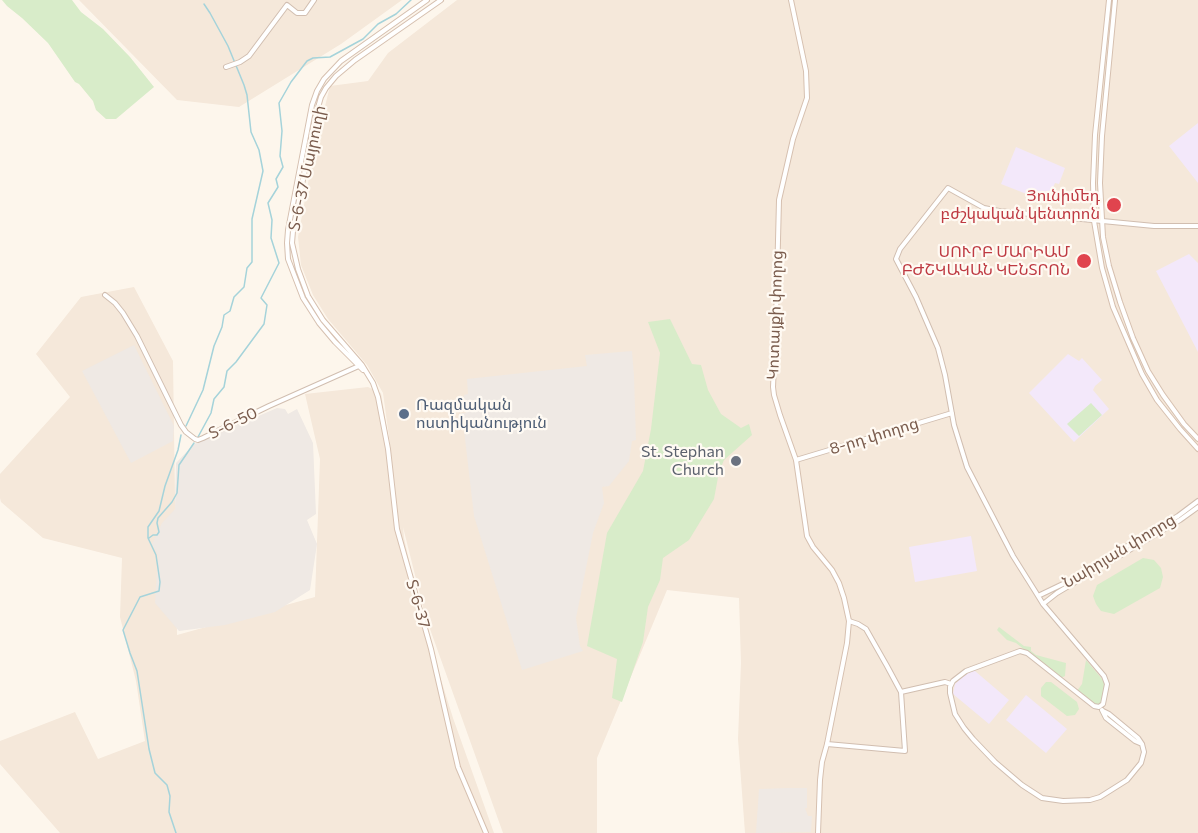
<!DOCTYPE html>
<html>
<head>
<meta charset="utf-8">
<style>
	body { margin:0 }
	canvas { display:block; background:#fdf6ec }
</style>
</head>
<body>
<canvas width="1198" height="833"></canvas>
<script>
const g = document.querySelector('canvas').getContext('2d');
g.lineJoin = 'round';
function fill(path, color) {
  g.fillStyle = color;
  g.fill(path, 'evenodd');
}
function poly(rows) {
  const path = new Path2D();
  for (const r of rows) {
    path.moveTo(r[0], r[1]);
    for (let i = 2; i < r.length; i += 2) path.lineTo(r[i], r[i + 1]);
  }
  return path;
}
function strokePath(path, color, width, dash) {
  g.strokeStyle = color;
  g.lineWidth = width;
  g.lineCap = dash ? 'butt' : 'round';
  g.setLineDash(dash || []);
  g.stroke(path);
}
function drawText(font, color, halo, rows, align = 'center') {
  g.font = font + ' Commissioner,"Noto Sans Armenian",sans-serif';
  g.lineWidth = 4.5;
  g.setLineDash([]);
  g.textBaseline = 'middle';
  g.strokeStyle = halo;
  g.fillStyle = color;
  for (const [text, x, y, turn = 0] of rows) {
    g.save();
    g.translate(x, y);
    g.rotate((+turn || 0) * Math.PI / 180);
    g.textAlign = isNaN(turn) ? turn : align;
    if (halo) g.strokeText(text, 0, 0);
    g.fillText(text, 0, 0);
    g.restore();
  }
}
const residential = poly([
	[79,0,402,0,341,44,239,107,177,100],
	[457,0,1198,0,1198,833,745,833,738,739,741,663,739,598,667,590,597,758,597,833,503,833,425,615,403,527,404,538,422,619,453,718,494,833,60,833,0,764,0,741,75,712,98,759,145,741,136,681,120,617,122,558,43,538,1,502,0,498,0,474,70,397,36,354,81,297,134,287,173,361,177,635,315,597,320,459,305,394,368,387,381,393,392,459,383,393,367,365,328,319,313,295,301,265,298,237,314,151,330,86,368,81,388,53]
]);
const industrial = poly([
	[134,345,174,426,173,441,131,463,82,371],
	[632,351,634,376,636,440,632,441,629,461,609,486,602,487,604,503,593,533,576,618,580,646,583,651,522,670,474,516,462,413,466,413,464,395,468,394,467,379,587,366,585,355],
	[277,408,285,409,288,414,297,409,313,443,316,514,307,520,317,544,310,590,275,612,225,625,179,631,155,603,158,555,152,544,162,523,175,509,176,463,194,444],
	[788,788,807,788,807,808,805,808,808,816,812,816,811,832,756,833,759,789]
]);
const education = poly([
	[1198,123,1198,183,1169,146],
	[1016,147,1065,168,1059,184,1055,183,1047,202,1001,184],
	[1189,254,1198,263,1198,352,1156,271],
	[1068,354,1079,361,1082,358,1102,380,1095,386,1093,390,1109,409,1074,442,1029,393],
	[971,536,977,571,915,582,909,547],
	[970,671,975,671,1009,700,989,724,953,694,955,684,965,674],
	[1026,695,1067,729,1046,753,1006,720]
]);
const green = poly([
	[2,0,72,0,81,12,103,29,130,57,154,87,116,119,106,119,96,110,93,101,79,84,75,82,48,43,22,18,7,6],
	[670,319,692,364,701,365,708,390,721,414,741,428,749,424,752,435,724,460,719,472,714,499,689,540,663,558,660,580,648,607,643,642,622,702,612,698,617,659,587,646,607,533,643,471,651,429,660,353,648,322],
	[1091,403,1102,415,1079,436,1067,424],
	[1143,558,1154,560,1161,568,1163,577,1160,588,1114,614,1101,611,1096,604,1093,596,1097,585],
	[999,627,1024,646,1031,647,1031,651,1036,655,1066,663,1065,676,1061,678,1016,643,1007,640,997,630],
	[1086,660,1102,679,1105,684,1102,702,1098,705,1096,705,1077,691,1082,684],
	[1046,682,1051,682,1077,702,1079,709,1075,715,1067,716,1041,696,1041,688]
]);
const stream = poly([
	[186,426,203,390,214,346,222,327,224,315,230,311,234,297,244,287,247,268,252,262,252,219,263,171,259,150,251,132,247,95,244,85,228,46,210,13,204,4],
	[198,437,211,413,214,399,224,387,227,371,236,362,264,324,267,305,261,298,279,263,271,238,272,220,268,203,278,187,276,179,283,167,280,156,282,131,279,103,291,82,307,61,313,58,330,57,363,39,378,24,396,14,411,0],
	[149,538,153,535,157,535,159,532,157,523,158,518,172,502,177,493,179,465,194,443],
	[176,833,169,812,170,796,167,785,155,773,149,749,137,671,130,653,123,630,140,597,159,591,160,582,156,555,148,538,148,527,159,511,165,486,178,450,181,435]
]);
const tertiary = poly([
	[226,67,240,62,249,56,287,5,297,13,305,13,314,0],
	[105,295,115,303,123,313,137,336,181,425,186,432,195,439,198,440,203,438,269,406,361,365],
	[796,460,952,413],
	[1038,596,1065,583,1178,516,1198,501],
	[1043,604,1057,593,1180,520,1198,507],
	[901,692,945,682,951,684],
	[1102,710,1106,718,1135,741,1142,744],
	[1103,711,1109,714,1138,738,1142,744,1144,752,1141,763,1127,780,1100,797,1090,800,1063,801,1042,798,1022,785,995,762,973,739,964,728,955,714,950,693,950,687,953,681,966,671,1020,651,1027,653,1094,706,1099,707,1103,704,1107,684,1104,676,1043,604,1035,591,1013,556,967,467,954,425,945,375,938,348,916,297,896,259,900,249,948,188,984,208,999,211,1154,226,1198,226],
	[827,744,905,751,901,692,887,666,866,629,858,624,849,621]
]);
const secondary = poly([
	[441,0,355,60,336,76,326,88,321,97,315,118,293,231,292,243,298,269,308,296,323,320,362,365,373,383,378,397,388,449,397,529,431,649,458,767,486,833],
	[791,0,806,71,807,98,793,139,779,200,776,321,773,387,774,395,780,415,796,460,807,536,813,547,832,570,839,583,844,598,849,621,847,643,827,744,822,762,820,780,818,833],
	[1109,0,1095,135,1093,183,1094,221,1102,268,1113,307,1142,374,1157,400,1180,429,1198,449],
	[1115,0,1102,136,1100,183,1103,237,1109,266,1120,302,1133,338,1148,371,1163,395,1184,424,1198,439],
	[363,370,335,342,319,323,303,298,288,259,287,243,288,230,312,105,317,91,324,79,341,61,427,0]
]);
const markers = [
	[1114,205,8,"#e0444e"],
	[1084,261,8,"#e0444e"],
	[404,414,6,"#5c6f8a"],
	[736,461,6,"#6b7280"]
];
const streetNames = [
	["Տ-6-37 Մայրուղի",307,168,-78],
	["Կոտայքի փողոց",775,315,-88],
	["Տ-6-50",233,423,-26],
	["8-րդ փողոց",874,436,-17],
	["Նաիրյան փողոց",1119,551,-31],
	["Տ-6-37",418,604,74]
];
const healthNames = [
	["Յունիմեդ",1100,196],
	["բժշկական կենտրոն",1100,214],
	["ՍՈՒՐԲ ՄԱՐԻԱՄ",1070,252],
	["ԲԺՇԿԱԿԱՆ ԿԵՆՏՐՈՆ",1070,270]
];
const serviceNames = [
	["Ռազմական",416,405],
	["ոստիկանություն",416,423]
];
const worshipNames = [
	["St. Stephan",724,452],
	["Church",724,470]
];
fill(residential, '#f5e8da');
fill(industrial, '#efe9e4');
fill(education, '#f3e8fa');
fill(green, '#d8ecc9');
strokePath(stream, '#a5d3da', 1.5);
strokePath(tertiary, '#d1beb0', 6);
strokePath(secondary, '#d6c0b0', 6);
strokePath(tertiary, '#fff', 4);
strokePath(secondary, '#fff', 4);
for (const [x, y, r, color] of markers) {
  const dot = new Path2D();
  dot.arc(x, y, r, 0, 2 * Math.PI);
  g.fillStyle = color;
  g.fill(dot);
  strokePath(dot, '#fffaf3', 2);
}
drawText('16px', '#7a5c4d', '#fffaf3', streetNames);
drawText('16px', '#be3a42', '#fffaf3', healthNames, 'right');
drawText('16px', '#4e5e75', '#fffaf3', serviceNames, 'left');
drawText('16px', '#5b616d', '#fffaf3', worshipNames, 'right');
</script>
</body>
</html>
